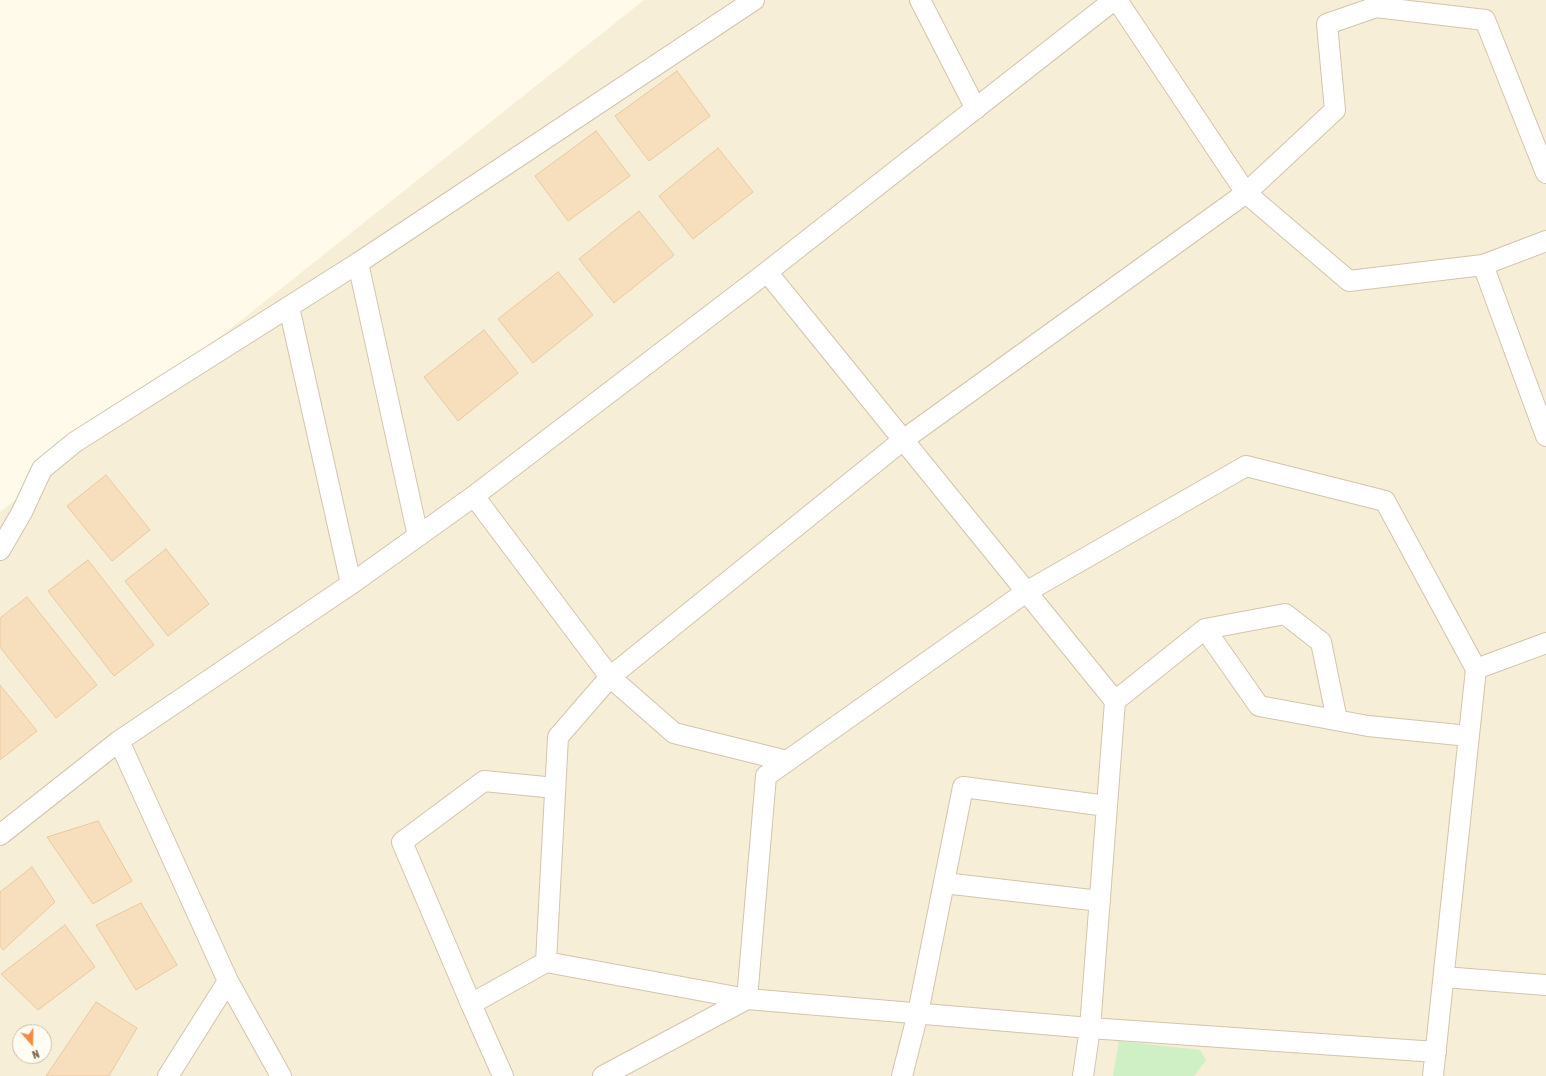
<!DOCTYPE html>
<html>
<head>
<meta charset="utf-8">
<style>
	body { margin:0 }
	#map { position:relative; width:1546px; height:1076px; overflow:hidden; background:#fffaea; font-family:"Asap Condensed",sans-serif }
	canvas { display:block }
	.north { position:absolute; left:12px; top:1024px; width:40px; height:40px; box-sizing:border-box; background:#fffcf2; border:1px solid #cbc0ae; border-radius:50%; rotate:160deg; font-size:11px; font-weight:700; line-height:16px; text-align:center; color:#7e6548 }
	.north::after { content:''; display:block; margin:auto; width:14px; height:18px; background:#f58b42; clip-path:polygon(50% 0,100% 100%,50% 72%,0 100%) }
</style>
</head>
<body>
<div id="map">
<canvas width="1546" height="1076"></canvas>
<div class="north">N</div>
</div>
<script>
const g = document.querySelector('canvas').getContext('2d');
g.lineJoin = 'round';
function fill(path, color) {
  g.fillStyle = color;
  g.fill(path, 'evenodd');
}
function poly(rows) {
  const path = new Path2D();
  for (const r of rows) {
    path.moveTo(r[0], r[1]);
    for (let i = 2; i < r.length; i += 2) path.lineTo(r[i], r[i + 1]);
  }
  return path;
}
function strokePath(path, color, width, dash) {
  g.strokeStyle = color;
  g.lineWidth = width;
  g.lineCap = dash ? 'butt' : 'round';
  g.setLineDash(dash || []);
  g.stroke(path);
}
const residential = poly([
	[644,0,1546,0,1546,1076,0,1076,0,512],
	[20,1032,44,1032,44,1056,20,1056]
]);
const green = poly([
	[1119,1041,1200,1050,1206,1060,1194,1076,1113,1076]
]);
const building = poly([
	[677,71,710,116,649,161,615,116,677,71],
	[596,131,630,176,568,221,535,176,596,131],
	[718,148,753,192,693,239,659,196,718,148],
	[639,211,674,255,614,303,579,259,639,211],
	[558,272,593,315,533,363,498,319,558,272],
	[484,330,518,373,458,421,424,377,484,330],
	[106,475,150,530,112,561,67,506,106,475],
	[166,549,209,604,168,636,125,581,166,549],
	[88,560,154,645,114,676,48,591,88,560],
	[27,597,97,685,56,718,0,647,0,618,27,597],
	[0,685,37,731,0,760,0,685],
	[98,821,132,881,93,904,47,837,98,821],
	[32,867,55,902,3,950,0,946,0,892,32,867],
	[141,903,177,965,136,990,96,925,141,903],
	[65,925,95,967,38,1010,1,974,65,925],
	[96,1002,137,1028,109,1076,46,1076,96,1002]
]);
const minor = poly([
	[920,0,976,109],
	[1117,0,1246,193,1349,281,1483,265,1546,241],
	[358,263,418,536],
	[1483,265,1546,436],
	[767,272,1115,701,1090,1028,1083,1076],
	[289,307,351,584],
	[474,496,610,677,674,733,787,761],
	[0,550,22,512,42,469,75,442,358,263,754,0],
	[1205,629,1285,614,1321,642,1337,720],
	[1476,669,1546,643],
	[1115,701,1205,629,1259,706,1368,726,1469,736],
	[119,741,228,981,281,1076],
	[0,835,119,741,351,584,474,496,767,272,1114,0],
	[944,883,1100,901],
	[546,962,558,737,610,677,903,440,1246,193,1335,110,1327,24,1376,7,1485,20,1546,173],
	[1444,977,1546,985],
	[471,1004,402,842,484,781,555,788],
	[168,1076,228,981],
	[503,1076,471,1004,546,962,747,999,766,776,1026,592,1246,466,1385,501,1476,669,1433,1076],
	[603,1076,747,999,1090,1028,1436,1052],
	[902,1076,918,1013,963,787,1107,806]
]);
fill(residential, '#f7eed7');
fill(green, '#cfefc5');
fill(building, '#f7dfbe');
strokePath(building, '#ecc99c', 1);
strokePath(minor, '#d3c4ad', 22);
strokePath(minor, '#fff', 20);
</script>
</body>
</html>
